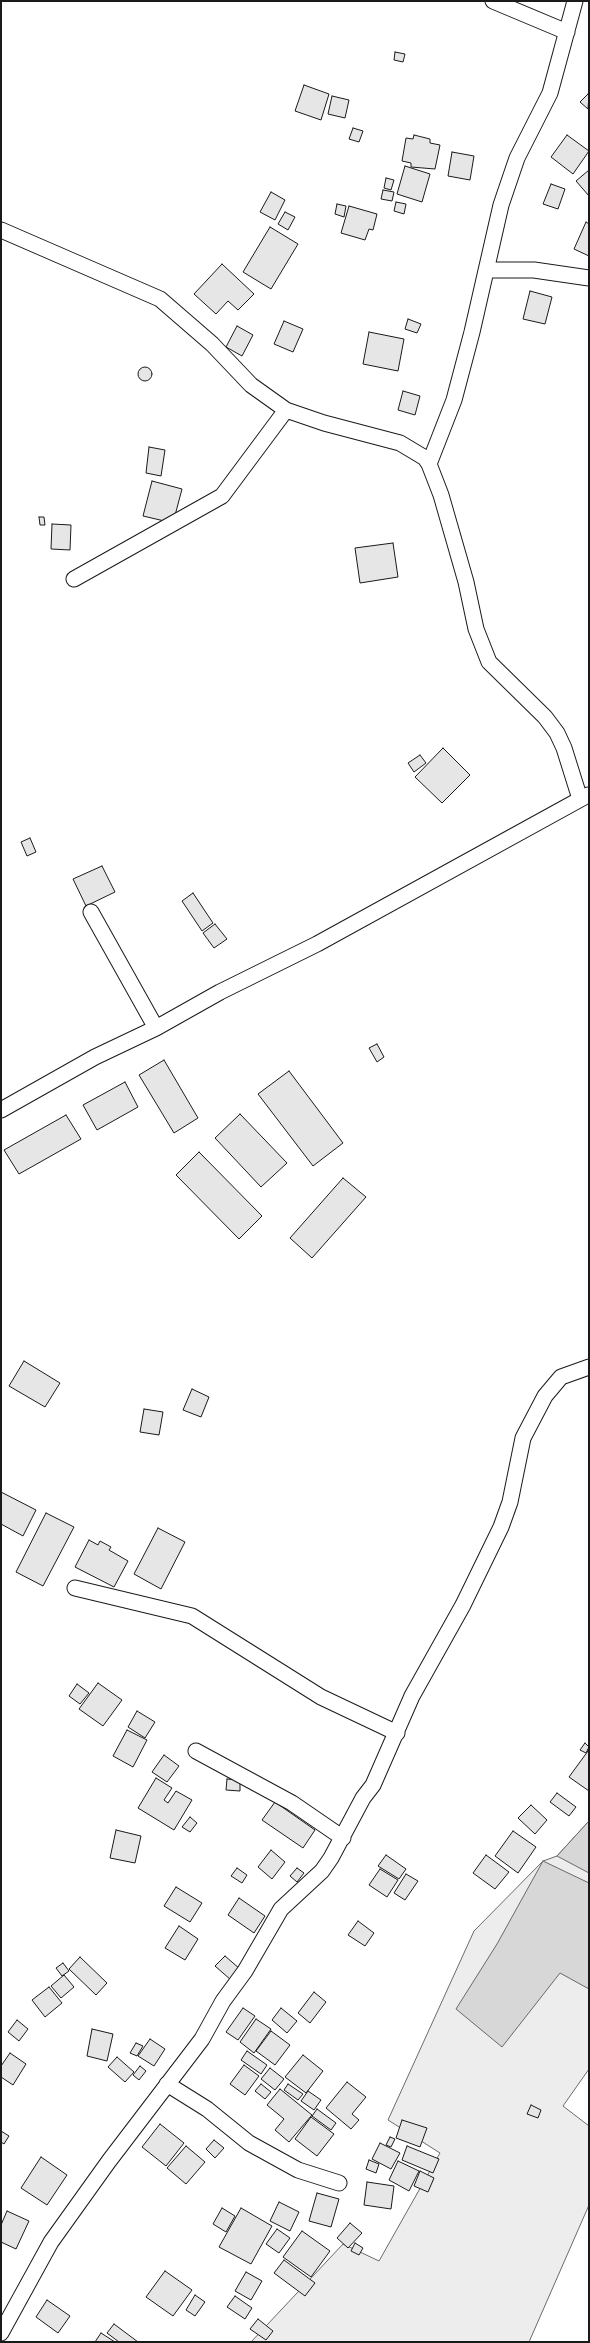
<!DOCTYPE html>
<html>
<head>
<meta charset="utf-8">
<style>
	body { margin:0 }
	#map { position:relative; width:590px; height:2343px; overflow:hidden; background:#fff; font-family:Signika,sans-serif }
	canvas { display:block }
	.frame { position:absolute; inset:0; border:2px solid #1a1a1a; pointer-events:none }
</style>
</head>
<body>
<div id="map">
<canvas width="590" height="2343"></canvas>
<div class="frame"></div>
</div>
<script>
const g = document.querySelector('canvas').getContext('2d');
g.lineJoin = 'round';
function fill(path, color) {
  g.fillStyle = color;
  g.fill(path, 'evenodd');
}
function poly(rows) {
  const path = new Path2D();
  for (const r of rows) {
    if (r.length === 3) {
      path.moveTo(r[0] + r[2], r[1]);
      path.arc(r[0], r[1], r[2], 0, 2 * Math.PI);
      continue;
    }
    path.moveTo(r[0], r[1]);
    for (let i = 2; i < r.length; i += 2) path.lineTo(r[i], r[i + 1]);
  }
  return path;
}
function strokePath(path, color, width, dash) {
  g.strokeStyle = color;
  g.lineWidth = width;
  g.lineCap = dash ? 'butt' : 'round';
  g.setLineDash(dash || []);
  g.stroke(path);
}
const built = poly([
	[589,1821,589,2069,563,2106,589,2126,589,2205,529,2342,251,2342,343,2244,379,2261,440,2153,388,2120,474,1931,543,1861,557,1856,589,1821]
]);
const water = poly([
	[589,1821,589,1873,557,1856,589,1821],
	[543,1861,589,1883,589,1989,560,1973,502,2047,456,2009,497,1944,543,1861]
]);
const building = poly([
	[395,52,405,54,403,62,394,60,395,52],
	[304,85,329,94,321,120,295,111,304,85],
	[588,94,589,95,588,109,580,102,588,94],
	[332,96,349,100,345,118,328,114,332,96],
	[353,128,363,131,359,142,349,139,353,128],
	[414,135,430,139,430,143,440,145,435,169,411,167,411,163,402,161,406,138,413,139,414,135],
	[567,135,589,151,573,174,551,157,567,135],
	[452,152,474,156,470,180,448,176,452,152],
	[405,166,430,174,422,202,397,194,405,166],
	[589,170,589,196,576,181,589,170],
	[386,178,394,180,391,190,384,188,386,178],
	[551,184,565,189,558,209,543,204,551,184],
	[383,190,394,192,392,201,381,199,383,190],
	[271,192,285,200,275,220,260,212,271,192],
	[396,202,406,204,404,214,394,211,396,202],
	[337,204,346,206,344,217,335,214,337,204],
	[349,206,377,214,373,230,369,229,365,240,341,233,349,206],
	[285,212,295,217,288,230,278,224,285,212],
	[586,222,589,224,589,256,574,249,586,222],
	[270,227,298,244,271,289,243,272,270,227],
	[222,264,254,294,238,310,228,301,216,314,194,294,222,264],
	[530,291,552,297,545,324,523,319,530,291],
	[408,319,421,324,417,333,405,329,408,319],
	[284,321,303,329,293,352,274,344,284,321],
	[237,326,253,335,242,356,226,347,237,326],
	[369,332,404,339,398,371,363,364,369,332],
	[145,374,7],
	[403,391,420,396,415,415,398,410,403,391],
	[149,447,165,450,161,476,146,473,149,447],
	[152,481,182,489,173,523,143,516,152,481],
	[39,517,44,517,45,525,40,525,39,517],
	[52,524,71,525,70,550,51,549,52,524],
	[393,543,398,577,360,583,355,548,393,543],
	[443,748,470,775,442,803,415,777,443,748],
	[420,755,426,763,414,772,408,763,420,755],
	[30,838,36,852,27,856,21,842,30,838],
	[102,866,115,892,86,906,73,879,102,866],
	[193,893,213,923,202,931,182,901,193,893],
	[215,924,227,939,214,948,203,933,215,924],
	[377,1044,384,1057,377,1062,369,1048,377,1044],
	[164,1060,198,1118,174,1133,139,1075,164,1060],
	[289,1071,343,1143,313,1166,258,1094,289,1071],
	[125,1082,138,1107,97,1130,83,1105,125,1082],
	[240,1114,287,1163,261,1187,215,1138,240,1114],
	[66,1115,81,1139,19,1174,4,1150,66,1115],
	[199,1152,262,1216,239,1239,176,1175,199,1152],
	[343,1178,366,1197,312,1258,290,1238,343,1178],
	[24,1361,60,1383,45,1407,9,1386,24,1361],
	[192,1389,209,1397,201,1417,183,1410,192,1389],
	[144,1409,163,1412,159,1435,140,1432,144,1409],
	[1,1492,36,1510,23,1536,1,1524,1,1492],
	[46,1513,74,1527,43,1586,16,1572,46,1513],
	[158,1528,185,1542,161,1589,134,1574,158,1528],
	[89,1540,98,1545,100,1541,111,1547,109,1550,128,1561,114,1587,75,1567,89,1540],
	[98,1683,122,1700,103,1726,79,1709,98,1683],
	[77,1684,89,1693,80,1704,69,1696,77,1684],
	[137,1711,155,1722,145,1738,128,1727,137,1711],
	[127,1730,147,1740,133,1767,113,1756,127,1730],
	[585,1743,589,1747,586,1753,580,1750,585,1743],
	[588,1751,589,1752,589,1791,569,1777,588,1751],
	[164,1755,179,1766,167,1782,152,1772,164,1755],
	[156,1778,172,1788,164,1800,168,1803,176,1791,192,1800,174,1830,138,1808,156,1778],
	[227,1779,240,1780,240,1791,226,1790,227,1779],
	[557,1793,576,1807,569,1816,550,1802,557,1793],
	[275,1802,315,1830,303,1848,262,1820,275,1802],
	[531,1805,547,1820,535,1834,518,1818,531,1805],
	[190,1817,197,1823,190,1832,182,1827,190,1817],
	[116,1830,141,1836,135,1863,110,1858,116,1830],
	[513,1831,536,1847,518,1873,495,1856,513,1831],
	[271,1850,285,1862,272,1879,258,1867,271,1850],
	[386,1855,406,1869,399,1879,378,1866,386,1855],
	[486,1855,509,1872,495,1889,473,1873,486,1855],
	[237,1868,247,1875,242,1883,231,1876,237,1868],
	[297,1868,304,1873,297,1882,290,1876,297,1868],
	[380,1869,398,1880,387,1897,369,1885,380,1869],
	[406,1874,418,1881,405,1900,394,1893,406,1874],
	[176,1887,202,1903,190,1922,164,1906,176,1887],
	[239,1898,265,1916,254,1933,228,1915,239,1898],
	[358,1921,374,1933,365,1946,348,1935,358,1921],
	[179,1926,198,1939,185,1960,165,1948,179,1926],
	[225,1956,240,1969,231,1980,215,1966,225,1956],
	[80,1957,107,1983,96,1995,69,1969,80,1957],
	[63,1963,69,1971,62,1976,56,1968,63,1963],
	[64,1975,74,1987,61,1998,51,1986,64,1975],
	[49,1987,62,2003,45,2017,32,2000,49,1987],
	[314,1992,326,2002,310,2023,298,2013,314,1992],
	[243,2008,255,2016,238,2040,226,2032,243,2008],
	[281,2008,297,2021,287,2033,272,2020,281,2008],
	[256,2019,271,2029,254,2053,240,2042,256,2019],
	[17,2020,28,2029,19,2041,8,2032,17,2020],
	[92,2029,113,2034,107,2061,87,2056,92,2029],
	[271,2031,290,2045,275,2065,256,2051,271,2031],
	[150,2039,165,2049,154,2066,138,2056,150,2039],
	[136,2043,143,2046,137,2056,130,2053,136,2043],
	[247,2051,267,2065,261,2074,241,2060,247,2051],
	[10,2053,26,2064,13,2085,1,2077,1,2066,10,2053],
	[303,2055,323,2071,306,2093,285,2077,303,2055],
	[117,2057,134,2072,125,2082,108,2067,117,2057],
	[244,2065,259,2076,245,2095,230,2084,244,2065],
	[140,2066,146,2071,139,2080,133,2075,140,2066],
	[270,2068,284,2079,275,2090,261,2079,270,2068],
	[347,2082,366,2097,352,2114,359,2120,351,2129,326,2108,347,2082],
	[261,2084,271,2092,265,2099,255,2091,261,2084],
	[288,2084,303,2094,298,2100,284,2090,288,2084],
	[280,2089,312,2115,289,2142,275,2130,284,2119,267,2105,280,2089],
	[308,2091,321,2100,314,2110,301,2101,308,2091],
	[531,2105,541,2110,538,2118,527,2114,531,2105],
	[317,2109,336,2123,331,2130,312,2116,317,2109],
	[311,2117,334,2134,317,2156,295,2139,311,2117],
	[402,2120,427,2128,420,2147,396,2138,402,2120],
	[160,2124,184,2143,166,2166,142,2147,160,2124],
	[1,2131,9,2136,4,2144,1,2142,1,2131],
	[390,2137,395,2139,391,2147,386,2145,390,2137],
	[214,2140,224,2148,215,2158,206,2149,214,2140],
	[380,2143,400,2153,391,2169,372,2159,380,2143],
	[186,2146,205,2162,186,2184,167,2168,186,2146],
	[407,2146,439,2159,433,2173,402,2160,407,2146],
	[41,2157,67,2175,47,2205,21,2188,41,2157],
	[369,2160,379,2164,376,2173,366,2169,369,2160],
	[398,2161,419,2171,409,2191,389,2180,398,2161],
	[420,2171,434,2178,428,2192,414,2186,420,2171],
	[367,2182,394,2186,391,2209,364,2205,367,2182],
	[317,2193,339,2199,331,2227,309,2221,317,2193],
	[279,2202,299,2212,290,2231,270,2221,279,2202],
	[222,2208,235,2216,226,2232,213,2224,222,2208],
	[241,2208,272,2226,251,2264,219,2247,241,2208],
	[7,2211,29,2221,16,2249,1,2242,1,2225,7,2211],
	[350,2223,362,2233,348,2248,337,2238,350,2223],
	[277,2229,290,2238,279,2253,266,2244,277,2229],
	[302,2231,330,2251,311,2277,283,2257,302,2231],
	[355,2243,363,2248,359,2255,351,2251,355,2243],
	[284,2260,315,2283,305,2296,274,2273,284,2260],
	[165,2271,192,2290,173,2316,146,2297,165,2271],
	[246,2272,262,2281,251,2300,235,2291,246,2272],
	[195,2295,205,2302,195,2316,186,2310,195,2295],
	[235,2296,252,2308,245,2319,227,2307,235,2296],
	[47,2300,70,2316,58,2333,36,2317,47,2300],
	[258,2319,273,2331,266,2340,250,2329,258,2319],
	[114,2324,138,2342,119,2342,107,2333,114,2324],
	[101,2333,115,2342,95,2342,101,2333]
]);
const minor = poly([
	[493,1,567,32],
	[1,230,160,299,212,344,251,385,286,410,324,423,400,443,425,458,429,464,441,495,466,582,476,629,489,662,545,717,557,733,564,748,580,799],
	[487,270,534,270,589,278],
	[429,464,454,400,472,332,501,205,517,158,550,93,575,1],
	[74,579,222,496,286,410],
	[91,912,156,1028],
	[1,1110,95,1057,156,1028,220,992,317,944,588,795],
	[75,1588,192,1616,321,1697,397,1733],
	[196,1751,292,1803,343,1838],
	[167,2084,207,2109,249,2143,298,2170,339,2183],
	[1,2333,51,2242,109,2161,202,2039,223,2001,245,1971,281,1909,322,1871,331,1858,363,1798,373,1785,412,1696,463,1605,501,1527,510,1502,523,1438,545,1396,561,1377,589,1367]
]);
fill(built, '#ededed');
strokePath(built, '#6a6a6a', 1);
fill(water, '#d7d7d7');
strokePath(water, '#6a6a6a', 1);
fill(building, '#e6e6e6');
strokePath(building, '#1a1a1a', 1);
strokePath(minor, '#1a1a1a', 17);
strokePath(minor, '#fff', 15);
</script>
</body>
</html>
